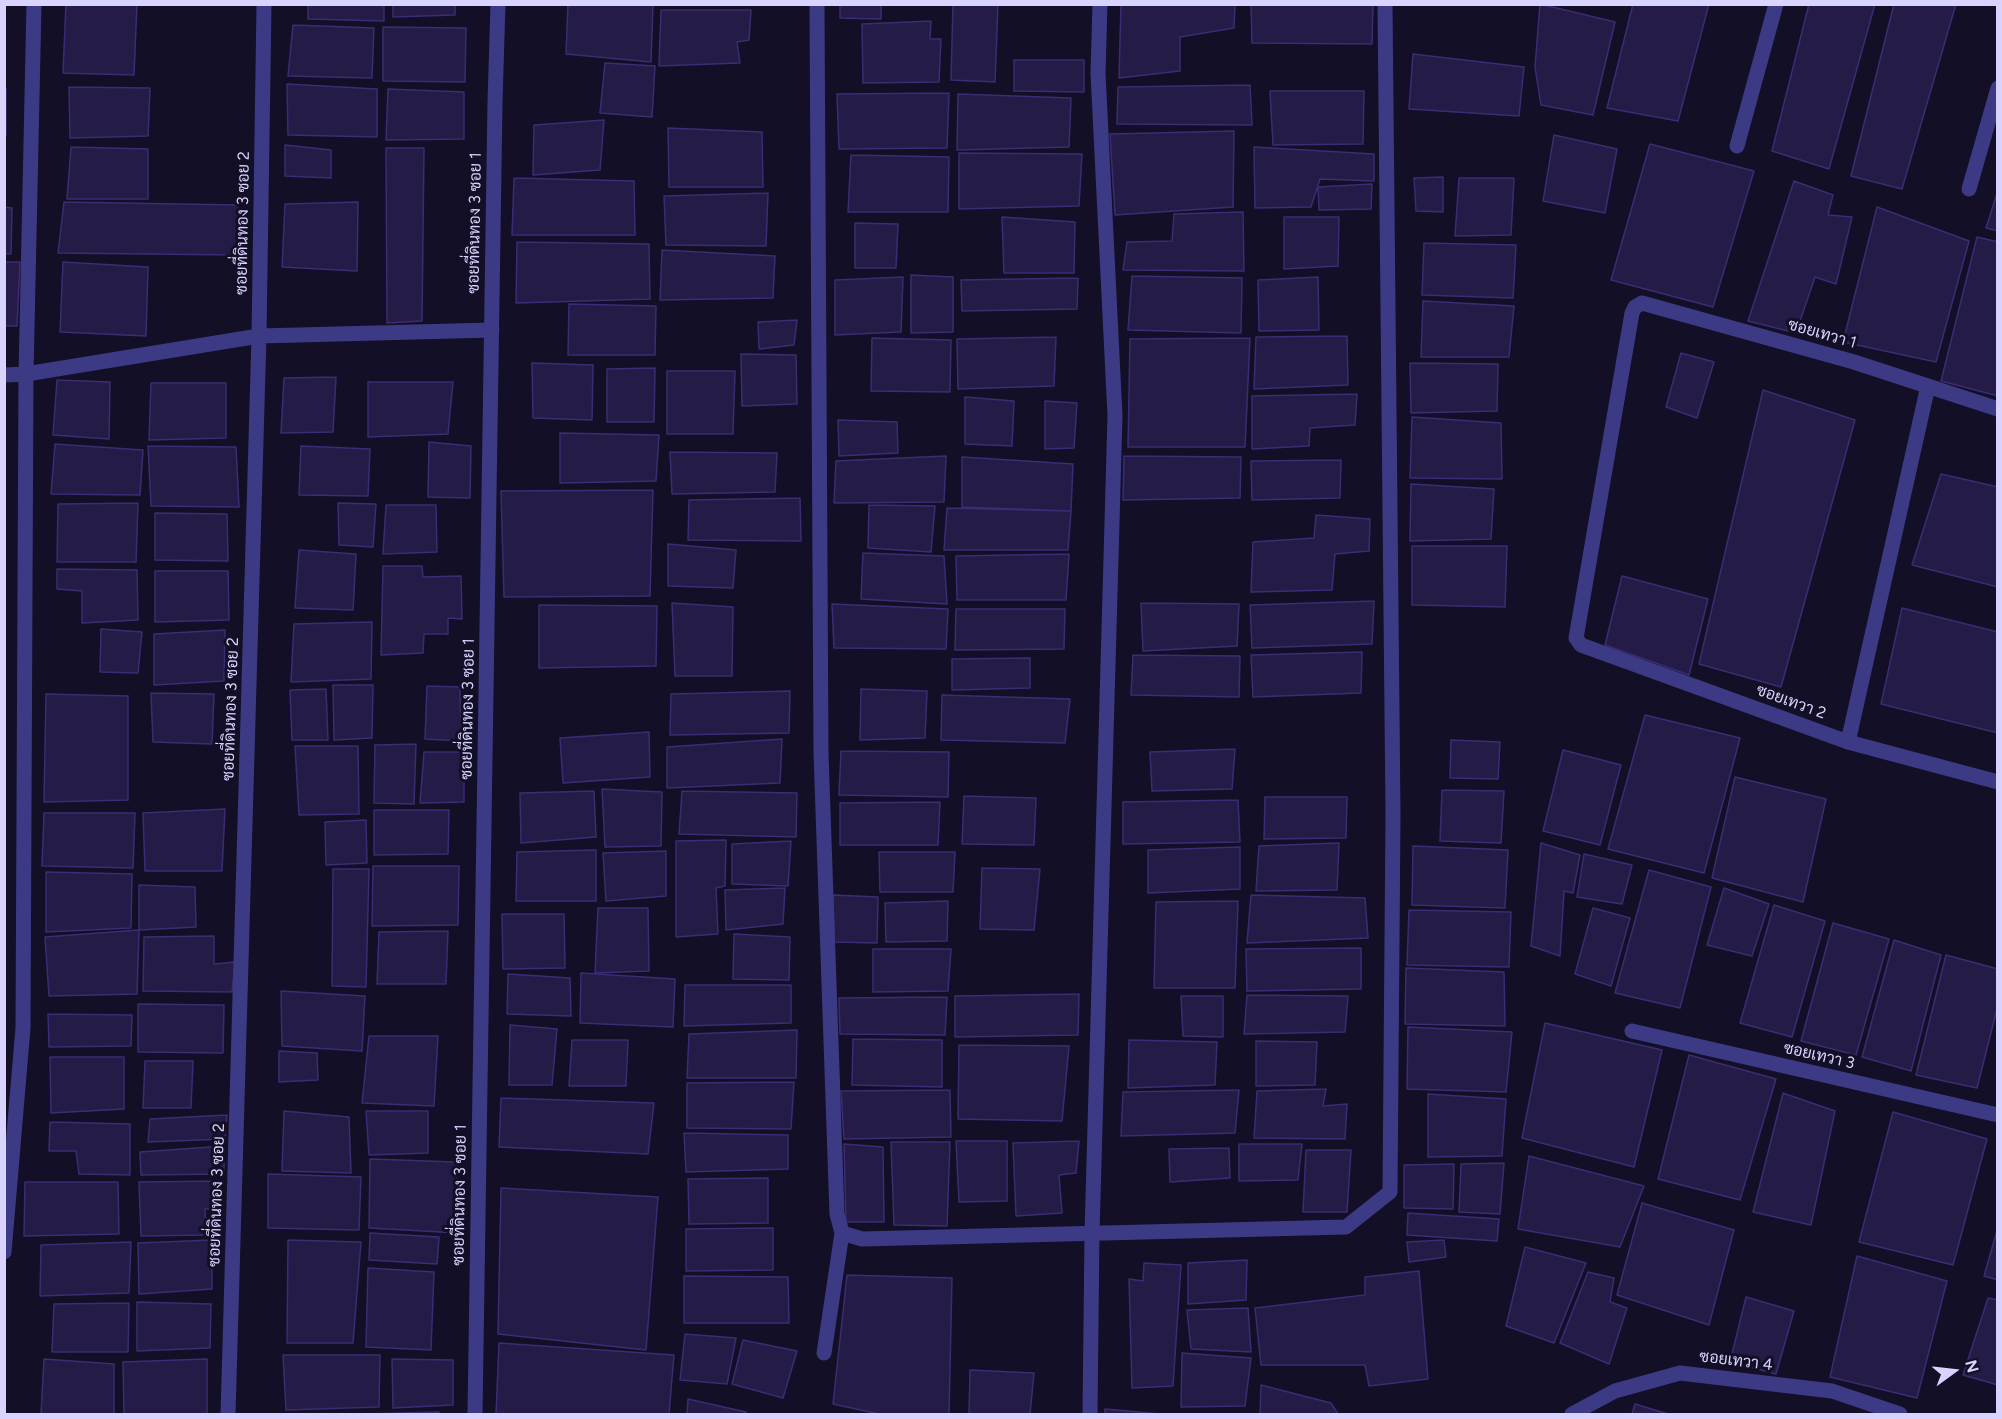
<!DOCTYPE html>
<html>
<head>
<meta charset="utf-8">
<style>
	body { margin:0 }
	#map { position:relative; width:2002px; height:1419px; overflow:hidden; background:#130f26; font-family:Figtree,sans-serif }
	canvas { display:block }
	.frame { position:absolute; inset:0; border:6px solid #d9d4ff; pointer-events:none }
	.north { position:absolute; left:1924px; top:1341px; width:60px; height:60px; -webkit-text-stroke:4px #130f26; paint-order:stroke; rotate:75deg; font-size:16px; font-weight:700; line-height:24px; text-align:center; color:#d9d4ff }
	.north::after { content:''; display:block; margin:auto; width:21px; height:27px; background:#d9d4ff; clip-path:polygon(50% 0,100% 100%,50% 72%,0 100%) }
</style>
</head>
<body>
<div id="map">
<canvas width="2002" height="1419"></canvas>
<div class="frame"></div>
<div class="north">N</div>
</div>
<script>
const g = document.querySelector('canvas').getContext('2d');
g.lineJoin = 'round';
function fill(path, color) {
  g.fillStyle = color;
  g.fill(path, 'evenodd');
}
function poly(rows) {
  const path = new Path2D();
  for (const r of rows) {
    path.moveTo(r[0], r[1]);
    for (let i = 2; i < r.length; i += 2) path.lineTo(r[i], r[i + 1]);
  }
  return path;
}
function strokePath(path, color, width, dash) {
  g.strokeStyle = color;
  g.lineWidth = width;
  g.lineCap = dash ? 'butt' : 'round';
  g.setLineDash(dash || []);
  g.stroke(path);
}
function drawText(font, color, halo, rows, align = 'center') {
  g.font = font + ' Figtree,Sarabun,sans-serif';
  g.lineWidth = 6;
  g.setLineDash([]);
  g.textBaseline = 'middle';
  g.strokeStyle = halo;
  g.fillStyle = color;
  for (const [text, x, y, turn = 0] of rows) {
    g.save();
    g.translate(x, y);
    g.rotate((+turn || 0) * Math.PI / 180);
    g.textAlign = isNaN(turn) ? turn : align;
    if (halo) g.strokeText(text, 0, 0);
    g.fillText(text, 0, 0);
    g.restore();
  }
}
const building = poly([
	[66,4,137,4,134,75,63,73,66,4],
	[308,4,384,4,384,21,308,19,308,4],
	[393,4,455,4,455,15,393,17,393,4],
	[568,4,653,4,651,62,566,54,568,4],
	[840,4,881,4,881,19,840,18,840,4],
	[953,4,998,4,995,82,951,80,953,4],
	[1121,4,1235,4,1234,28,1180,37,1180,71,1119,78,1121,4],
	[1251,4,1373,4,1372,44,1252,43,1251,4],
	[1540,4,1615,22,1593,115,1541,105,1535,67,1540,4],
	[1633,4,1709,4,1678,121,1607,108,1633,4],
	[1809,4,1875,4,1829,169,1772,151,1809,4],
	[1894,4,1956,4,1902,189,1851,176,1894,4],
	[661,10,751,10,749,40,737,42,740,63,659,66,661,10],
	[931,21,930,39,941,39,939,82,863,83,862,24,931,21],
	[293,25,374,28,372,78,288,76,293,25],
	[383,27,466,28,465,82,383,81,383,27],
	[1413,54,1524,67,1519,116,1409,109,1413,54],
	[1014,60,1084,60,1084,92,1014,91,1014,60],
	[605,63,655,66,652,117,600,113,605,63],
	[287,84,377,89,377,137,288,135,287,84],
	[1250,85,1252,125,1117,124,1118,87,1250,85],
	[69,87,150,88,148,136,70,138,69,87],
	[4,88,6,88,6,135,4,135,4,88],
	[388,89,464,92,464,139,386,140,388,89],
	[1270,91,1364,91,1363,144,1273,145,1270,91],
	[949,93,947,148,839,149,837,94,949,93],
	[958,94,1071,98,1069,147,957,150,958,94],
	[604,120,600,170,533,175,534,125,604,120],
	[668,128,762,132,763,187,669,187,668,128],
	[1234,131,1233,207,1115,215,1110,134,1234,131],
	[1554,135,1617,149,1605,213,1543,201,1554,135],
	[1650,144,1754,171,1713,307,1611,280,1650,144],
	[285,145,331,150,331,178,285,176,285,145],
	[71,147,148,149,148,199,67,199,71,147],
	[1254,147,1374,154,1374,181,1320,179,1311,207,1255,208,1254,147],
	[386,148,424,148,422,321,387,323,386,148],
	[959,153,1082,154,1079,206,959,209,959,153],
	[851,155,949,157,948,212,848,212,851,155],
	[1443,177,1443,212,1416,211,1414,178,1443,177],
	[514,178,634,181,635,235,512,235,514,178],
	[1459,178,1514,178,1511,235,1455,236,1459,178],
	[1794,181,1833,195,1828,215,1852,217,1836,284,1815,277,1796,333,1748,321,1794,181],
	[1372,184,1371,209,1319,210,1318,187,1372,184],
	[1998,190,1998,231,1986,228,1998,190],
	[768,193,766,246,666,245,664,196,768,193],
	[64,202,238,205,237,255,58,253,64,202],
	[358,202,357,271,282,267,285,204,358,202],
	[4,207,12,208,11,254,4,254,4,207],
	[1877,207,1969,241,1936,362,1843,342,1877,207],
	[1243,212,1244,271,1123,270,1127,242,1172,241,1174,214,1243,212],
	[1002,217,1075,222,1074,273,1004,273,1002,217],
	[1284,217,1339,217,1338,266,1284,269,1284,217],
	[855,223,898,224,896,268,855,268,855,223],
	[1977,237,1998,242,1998,396,1941,381,1977,237],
	[517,242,649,244,650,299,516,303,517,242],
	[1424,243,1516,245,1513,298,1422,295,1424,243],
	[662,250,775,256,773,298,660,300,662,250],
	[4,262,20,262,17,326,4,326,4,262],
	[63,262,148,267,146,336,60,332,63,262],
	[911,275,953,277,953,332,911,333,911,275],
	[1132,276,1242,278,1241,333,1128,330,1132,276],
	[903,277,901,332,835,335,835,280,903,277],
	[1318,277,1319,330,1259,331,1258,280,1318,277],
	[1078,278,1077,309,962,311,961,280,1078,278],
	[1423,301,1514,306,1509,357,1421,357,1423,301],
	[569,304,656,306,655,355,568,355,569,304],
	[797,320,794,345,759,349,758,322,797,320],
	[1347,336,1348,385,1254,389,1256,337,1347,336],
	[1056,337,1054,386,958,389,957,339,1056,337],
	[872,338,951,340,950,392,871,391,872,338],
	[1250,338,1245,447,1128,447,1130,339,1250,338],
	[1681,353,1714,362,1697,418,1666,407,1681,353],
	[741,354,796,355,797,404,742,406,741,354],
	[532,363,593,365,592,420,533,418,532,363],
	[1410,363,1498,364,1497,411,1411,413,1410,363],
	[655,368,654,422,607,422,607,369,655,368],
	[667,371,735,371,733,434,667,434,667,371],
	[336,377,333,432,281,433,284,378,336,377],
	[57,380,110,382,109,439,53,435,57,380],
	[368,382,453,382,448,434,368,437,368,382],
	[151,383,226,383,226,438,149,440,151,383],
	[1763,390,1855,420,1781,687,1699,664,1763,390],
	[1357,394,1355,425,1310,428,1309,446,1252,449,1252,396,1357,394],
	[965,397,1014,401,1012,446,965,444,965,397],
	[1045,401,1077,403,1074,448,1045,449,1045,401],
	[1412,417,1501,423,1502,479,1410,478,1412,417],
	[838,420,897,422,898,453,839,456,838,420],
	[560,433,659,435,656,481,560,483,560,433],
	[429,442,471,446,470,498,428,497,429,442],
	[55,444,143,450,140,495,51,494,55,444],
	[148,446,236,447,239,507,151,506,148,446],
	[301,446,370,449,368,496,299,495,301,446],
	[670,452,777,453,775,492,672,494,670,452],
	[946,456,944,502,834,503,836,461,946,456],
	[1124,456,1241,457,1240,498,1123,500,1124,456],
	[962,457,1073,464,1071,511,962,507,962,457],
	[1341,460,1340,498,1252,500,1251,461,1341,460],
	[1941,474,1998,487,1998,587,1912,565,1941,474],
	[1411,484,1494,489,1491,539,1410,541,1411,484],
	[653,490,650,596,504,597,501,491,653,490],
	[800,498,801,541,688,540,689,500,800,498],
	[138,503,136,562,57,562,58,504,138,503],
	[338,503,376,504,373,547,339,545,338,503],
	[386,505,436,505,437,552,383,554,386,505],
	[869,505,935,506,931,552,868,548,869,505],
	[947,508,1071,511,1068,550,944,550,947,508],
	[155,513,227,514,228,561,155,560,155,513],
	[1316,515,1370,519,1369,551,1335,554,1332,590,1251,592,1253,542,1314,538,1316,515],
	[668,544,736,550,733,588,668,586,668,544],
	[1412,546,1507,546,1505,607,1412,605,1412,546],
	[299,550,356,554,353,610,295,608,299,550],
	[863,553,944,556,947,604,861,599,863,553],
	[1069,554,1066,600,957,600,956,556,1069,554],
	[383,566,422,566,423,577,461,576,462,619,448,618,448,634,424,634,423,653,381,655,383,566],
	[57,569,137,570,138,620,82,623,82,591,57,589,57,569],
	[155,571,228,571,229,620,155,622,155,571],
	[1622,576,1708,599,1689,675,1605,645,1622,576],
	[1374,601,1372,644,1252,648,1250,605,1374,601],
	[672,603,733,607,732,676,675,676,672,603],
	[1141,603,1239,604,1237,646,1143,651,1141,603],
	[832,604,948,609,946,649,834,648,832,604],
	[539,605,657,606,656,666,539,668,539,605],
	[1902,608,1998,632,1998,733,1881,704,1902,608],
	[956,609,1065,609,1064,649,955,650,956,609],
	[372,622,371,679,291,682,294,624,372,622],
	[101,629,142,632,138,673,100,672,101,629],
	[225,630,224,681,154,685,154,634,225,630],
	[1362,652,1361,693,1253,697,1251,655,1362,652],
	[1133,655,1240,656,1239,697,1131,695,1133,655],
	[1030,658,1030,688,952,690,952,659,1030,658],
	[333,685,373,685,372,738,334,740,333,685],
	[427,686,460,687,461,741,425,739,427,686],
	[326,689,328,740,292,740,290,690,326,689],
	[861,689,927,691,925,738,860,740,861,689],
	[790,691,789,733,670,735,671,694,790,691],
	[151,693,214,694,212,744,153,742,151,693],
	[46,694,128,696,128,800,44,802,46,694],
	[942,695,1070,699,1065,743,941,740,942,695],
	[1645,715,1740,738,1704,873,1608,849,1645,715],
	[649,732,650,777,563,783,560,738,649,732],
	[782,739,780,783,667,788,667,747,782,739],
	[1451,740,1500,742,1498,779,1450,778,1451,740],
	[416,744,414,804,374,803,375,745,416,744],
	[295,746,358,746,359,814,299,815,295,746],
	[1235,749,1232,789,1152,791,1150,752,1235,749],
	[1563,750,1621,765,1600,845,1543,831,1563,750],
	[841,751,949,752,948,797,839,795,841,751],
	[424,752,464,752,464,802,420,803,424,752],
	[1735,777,1826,799,1803,902,1712,878,1735,777],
	[602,789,662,792,661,846,605,847,602,789],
	[1442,790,1504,791,1501,843,1440,841,1442,790],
	[594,791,596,837,521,843,520,793,594,791],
	[682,791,797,793,796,837,679,834,682,791],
	[964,796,1036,798,1034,845,962,844,964,796],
	[1265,797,1347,797,1346,838,1264,839,1265,797],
	[1238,800,1240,842,1123,844,1123,802,1238,800],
	[940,802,938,845,840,845,840,803,940,802],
	[225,809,222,871,145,871,143,813,225,809],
	[374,810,449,810,448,854,374,855,374,810],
	[44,813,135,813,133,868,42,866,44,813],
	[366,820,367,863,326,865,325,822,366,820],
	[726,840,725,886,716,888,718,934,676,937,676,841,726,840],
	[791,841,788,886,732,884,732,844,791,841],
	[1339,843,1337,890,1256,891,1259,846,1339,843],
	[1541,843,1580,855,1573,893,1564,891,1560,956,1531,946,1541,843],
	[1413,846,1508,850,1505,908,1412,905,1413,846],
	[1240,847,1240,889,1148,893,1148,850,1240,847],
	[596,850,596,901,516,901,517,852,596,850],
	[666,851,666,896,606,901,603,853,666,851],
	[879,852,955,852,953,892,880,892,879,852],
	[1584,854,1632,865,1622,904,1577,897,1584,854],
	[373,866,459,866,458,925,372,926,373,866],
	[982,868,1040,869,1034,930,980,929,982,868],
	[333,869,369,869,366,987,332,986,333,869],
	[1649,870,1711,887,1680,1008,1615,993,1649,870],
	[46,872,132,874,131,928,46,932,46,872],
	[139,885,195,887,196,927,139,930,139,885],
	[785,888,783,924,726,930,725,890,785,888],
	[1724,888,1769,904,1752,956,1707,945,1724,888],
	[833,895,878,897,877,943,834,942,833,895],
	[1251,895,1365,898,1368,938,1247,943,1251,895],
	[948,901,947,941,886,942,885,903,948,901],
	[1238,901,1235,988,1154,988,1156,902,1238,901],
	[1774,905,1825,921,1792,1037,1740,1023,1774,905],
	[598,908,648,908,649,971,595,973,598,908],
	[1593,908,1630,918,1611,986,1575,974,1593,908],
	[1409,910,1511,912,1509,967,1407,965,1409,910],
	[502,914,564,914,565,968,503,969,502,914],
	[1833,923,1889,939,1856,1055,1801,1041,1833,923],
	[139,930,137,994,49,996,45,937,139,930],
	[448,931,446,984,377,984,379,932,448,931],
	[734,934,790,937,789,980,733,979,734,934],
	[214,936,214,964,235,962,232,992,143,991,144,937,214,936],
	[1894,940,1941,955,1911,1071,1862,1057,1894,940],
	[1361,948,1361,989,1247,991,1246,949,1361,948],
	[873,949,951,949,948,991,873,992,873,949],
	[1946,955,1998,969,1998,1005,1977,1088,1916,1075,1946,955],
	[1406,968,1504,972,1505,1026,1405,1024,1406,968],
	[581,973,675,979,673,1027,580,1023,581,973],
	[508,974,570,978,571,1016,507,1014,508,974],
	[685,985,791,985,791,1023,684,1026,685,985],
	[281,991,365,996,362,1051,282,1046,281,991],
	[1079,994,1078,1035,955,1037,955,996,1079,994],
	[1247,995,1348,996,1345,1032,1244,1034,1247,995],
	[1181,996,1223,996,1223,1037,1183,1036,1181,996],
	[947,997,945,1035,840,1034,839,998,947,997],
	[138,1004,224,1005,223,1053,138,1052,138,1004],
	[48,1014,132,1015,131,1046,49,1047,48,1014],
	[1545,1023,1662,1050,1634,1167,1522,1138,1545,1023],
	[510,1025,557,1029,552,1085,509,1085,510,1025],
	[1408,1027,1512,1032,1506,1092,1407,1089,1408,1027],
	[797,1030,796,1078,687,1078,689,1034,797,1030],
	[369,1036,438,1036,434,1106,362,1103,369,1036],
	[853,1039,942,1040,942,1087,852,1085,853,1039],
	[572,1040,628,1040,626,1086,569,1086,572,1040],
	[1129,1040,1217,1042,1215,1085,1128,1088,1129,1040],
	[1256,1041,1317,1042,1315,1085,1256,1086,1256,1041],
	[959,1045,1069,1046,1062,1121,958,1119,959,1045],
	[279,1051,317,1053,318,1080,279,1082,279,1051],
	[1689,1055,1776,1079,1740,1200,1658,1179,1689,1055],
	[50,1057,124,1057,124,1109,51,1113,50,1057],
	[145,1061,193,1061,191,1108,143,1108,145,1061],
	[794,1082,791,1129,687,1128,687,1083,794,1082],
	[1326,1089,1323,1106,1347,1104,1345,1139,1254,1138,1257,1091,1326,1089],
	[950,1090,951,1137,844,1139,841,1091,950,1090],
	[1239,1090,1235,1133,1121,1136,1123,1092,1239,1090],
	[1783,1093,1835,1111,1811,1225,1753,1212,1783,1093],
	[1428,1094,1506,1099,1502,1156,1428,1157,1428,1094],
	[501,1098,654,1103,648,1154,499,1147,501,1098],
	[284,1111,349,1117,351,1173,282,1171,284,1111],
	[366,1111,428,1111,428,1153,369,1155,366,1111],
	[1893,1112,1987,1139,1953,1265,1859,1242,1893,1112],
	[227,1115,225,1139,148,1142,150,1119,227,1115],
	[50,1122,130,1124,130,1175,79,1174,76,1151,49,1151,50,1122],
	[684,1133,788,1135,788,1169,686,1172,684,1133],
	[956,1141,1007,1141,1007,1201,959,1202,956,1141],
	[1079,1141,1076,1173,1059,1175,1062,1213,1016,1216,1013,1143,1079,1141],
	[891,1142,950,1142,947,1226,894,1225,891,1142],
	[844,1144,883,1147,884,1222,846,1222,844,1144],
	[1239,1144,1302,1144,1298,1180,1239,1181,1239,1144],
	[224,1146,224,1174,141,1175,140,1152,224,1146],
	[1229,1148,1230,1178,1170,1182,1169,1149,1229,1148],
	[1306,1150,1351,1150,1347,1212,1303,1212,1306,1150],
	[1529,1156,1644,1186,1620,1247,1518,1229,1529,1156],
	[370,1159,456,1162,458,1233,369,1228,370,1159],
	[1504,1163,1500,1214,1459,1212,1461,1164,1504,1163],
	[1454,1164,1453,1209,1404,1208,1404,1165,1454,1164],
	[268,1174,361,1177,359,1230,268,1228,268,1174],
	[768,1178,768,1223,689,1224,688,1179,768,1178],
	[221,1181,222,1209,205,1209,206,1235,141,1236,139,1182,221,1181],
	[25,1182,118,1182,119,1234,24,1236,25,1182],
	[501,1188,658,1197,646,1350,498,1334,501,1188],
	[1642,1203,1734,1230,1709,1325,1617,1295,1642,1203],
	[1408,1213,1499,1219,1497,1241,1407,1235,1408,1213],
	[1998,1227,1998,1280,1984,1276,1998,1227],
	[773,1228,773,1270,686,1271,686,1229,773,1228],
	[370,1233,439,1237,437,1264,369,1260,370,1233],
	[212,1240,212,1289,139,1294,138,1243,212,1240],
	[288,1240,361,1242,353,1343,287,1343,288,1240],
	[1444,1240,1446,1257,1409,1262,1407,1242,1444,1240],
	[131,1242,129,1293,40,1296,41,1245,131,1242],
	[1525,1247,1586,1263,1554,1343,1506,1326,1525,1247],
	[1857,1256,1947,1281,1917,1398,1830,1377,1857,1256],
	[1247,1260,1246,1300,1188,1304,1188,1263,1247,1260],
	[1144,1263,1181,1265,1173,1386,1132,1388,1129,1279,1143,1281,1144,1263],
	[368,1268,434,1272,431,1350,366,1347,368,1268],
	[1419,1271,1428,1379,1369,1386,1365,1365,1261,1365,1255,1308,1365,1295,1365,1277,1419,1271],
	[1588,1272,1614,1278,1610,1302,1627,1308,1609,1364,1560,1343,1588,1272],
	[847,1275,952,1278,949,1414,879,1414,833,1404,847,1275],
	[684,1276,788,1277,789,1323,684,1323,684,1276],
	[1746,1297,1794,1311,1776,1374,1730,1362,1746,1297],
	[1988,1298,1998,1300,1998,1385,1963,1375,1988,1298],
	[137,1302,211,1304,210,1348,137,1351,137,1302],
	[129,1303,128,1352,52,1352,54,1304,129,1303],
	[1248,1308,1251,1352,1191,1349,1187,1310,1248,1308],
	[685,1334,736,1338,727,1384,680,1380,685,1334],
	[743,1340,797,1351,783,1398,732,1384,743,1340],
	[499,1343,674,1355,669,1414,496,1414,499,1343],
	[1182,1353,1251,1358,1245,1406,1181,1407,1182,1353],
	[283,1355,380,1355,379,1407,286,1410,283,1355],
	[44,1359,114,1364,114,1414,41,1414,44,1359],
	[207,1359,207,1414,124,1414,123,1362,207,1359],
	[392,1359,453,1360,453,1405,393,1408,392,1359],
	[970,1370,1034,1373,1030,1414,969,1414,970,1370],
	[1261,1385,1331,1403,1338,1414,1260,1414,1261,1385],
	[688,1399,746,1412,745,1414,687,1414,688,1399],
	[1635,1404,1668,1414,1632,1414,1635,1404],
	[1105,1409,1161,1414,1105,1414,1105,1409],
	[439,1412,439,1414,361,1414,439,1412]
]);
const minor = poly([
	[817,4,821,753,837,1214,842,1233,824,1353],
	[1737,146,1776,4],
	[1969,189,1998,88],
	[4,375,26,374,259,336,492,330],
	[1998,409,1854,362,1642,303,1635,307,1632,313,1576,638,1581,645,1848,742,1998,782],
	[1848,742,1928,386],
	[1632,1031,1998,1115],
	[842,1233,862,1239,1346,1227,1390,1192,1393,814,1385,4],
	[4,1252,23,1028,26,374,34,4],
	[228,1414,259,336,264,4],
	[475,1414,495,102,498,4],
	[1090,1414,1092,1233,1115,416,1098,73,1100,4],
	[1572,1414,1615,1391,1680,1373,1832,1391,1900,1414]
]);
const streetNames = [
	["ซอยที่ดินทอง 3 ซอย 2",243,223,-89],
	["ซอยที่ดินทอง 3 ซอย 1",475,223,-89],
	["ซอยเทวา 1",1822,334,16],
	["ซอยเทวา 2",1791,702,20],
	["ซอยที่ดินทอง 3 ซอย 2",231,709,-88],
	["ซอยที่ดินทอง 3 ซอย 1",468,709,-89],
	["ซอยเทวา 3",1819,1056,13],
	["ซอยที่ดินทอง 3 ซอย 2",217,1195,-88],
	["ซอยที่ดินทอง 3 ซอย 1",460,1195,-89],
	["ซอยเทวา 4",1736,1361,7]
];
fill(building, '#241b47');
strokePath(building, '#3b2d73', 1.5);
strokePath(minor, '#3d3a85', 15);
drawText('16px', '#d9d4ff', '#130f26', streetNames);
</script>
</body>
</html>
